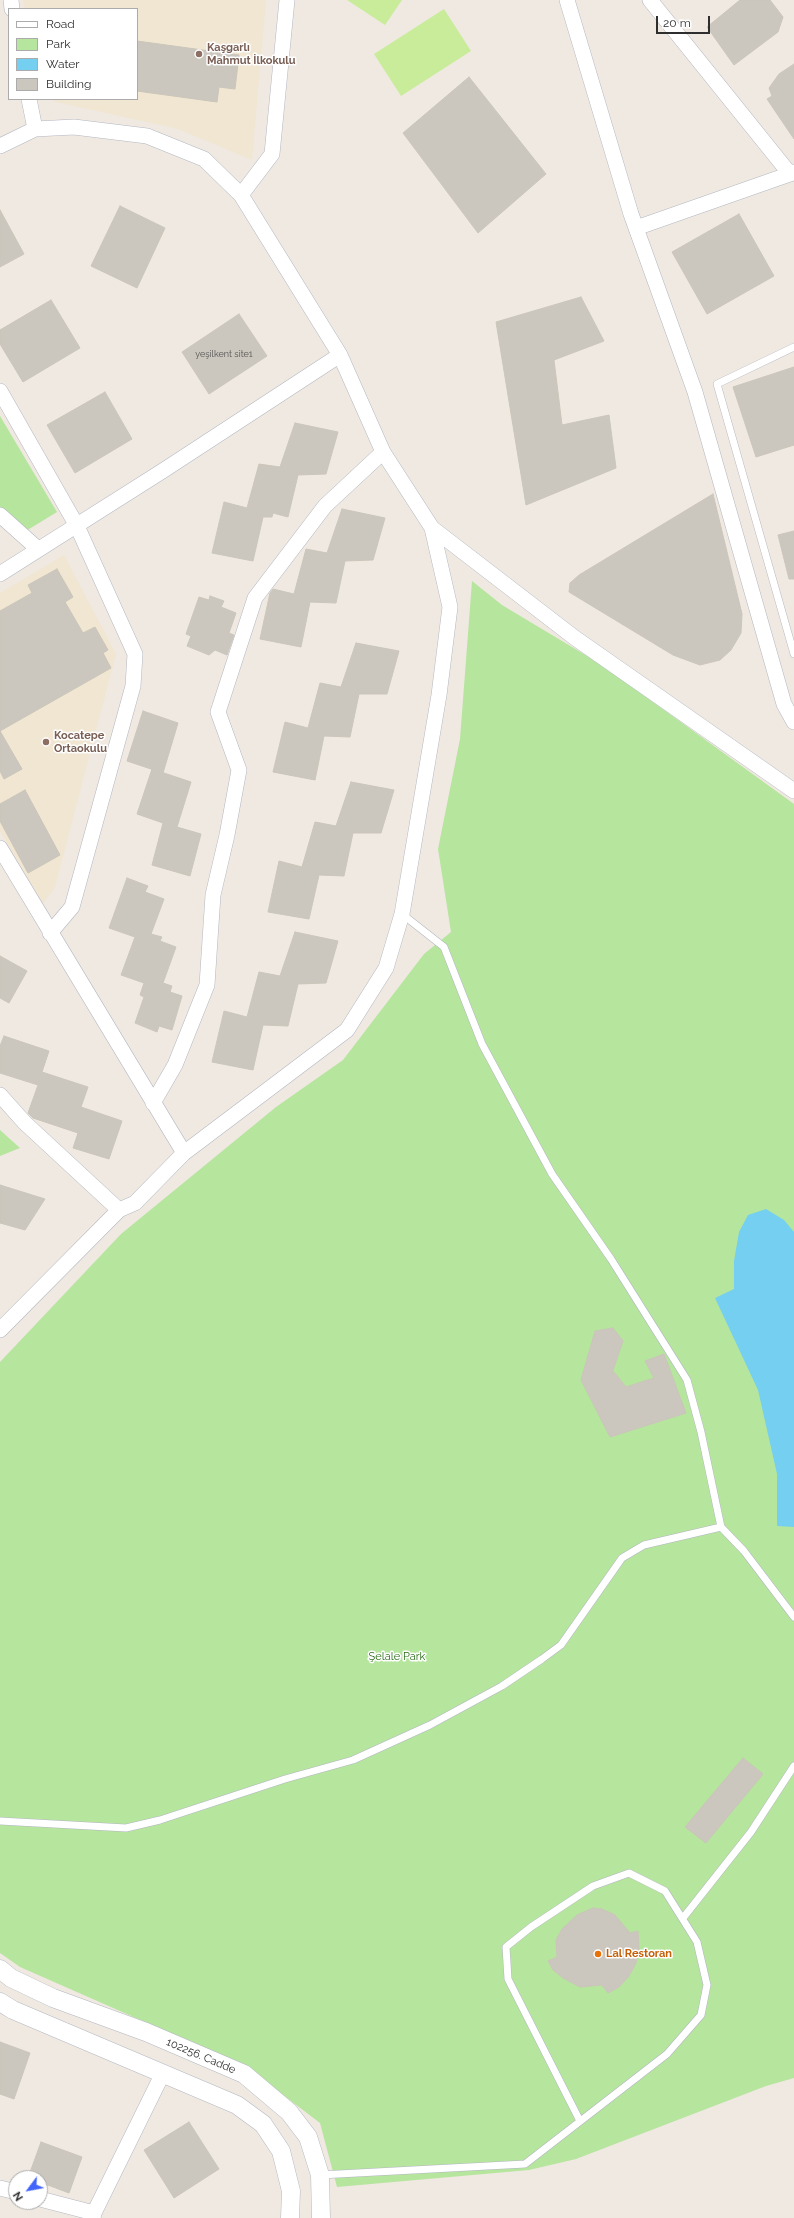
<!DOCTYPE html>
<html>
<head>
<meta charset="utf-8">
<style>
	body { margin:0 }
	#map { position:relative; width:794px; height:2218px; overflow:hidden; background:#efe9e1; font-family:Raleway,sans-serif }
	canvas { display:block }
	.legend { position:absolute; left:8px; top:8px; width:130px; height:92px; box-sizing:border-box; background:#fff; border:1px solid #ababab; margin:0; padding:5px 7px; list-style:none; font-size:12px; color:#2e2e2e }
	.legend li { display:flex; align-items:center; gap:8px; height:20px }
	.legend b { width:20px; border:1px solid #ababab }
	.north { position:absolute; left:8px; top:2170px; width:40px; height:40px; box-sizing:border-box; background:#fff; border:1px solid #ababab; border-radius:50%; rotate:238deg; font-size:11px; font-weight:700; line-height:16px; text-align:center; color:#2e2e2e }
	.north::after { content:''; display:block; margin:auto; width:14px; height:18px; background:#4264fb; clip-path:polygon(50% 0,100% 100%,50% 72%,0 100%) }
	.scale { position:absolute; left:656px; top:16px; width:54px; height:18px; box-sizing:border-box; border:2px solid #2e2e2e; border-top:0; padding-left:5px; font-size:12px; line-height:14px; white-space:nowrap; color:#2e2e2e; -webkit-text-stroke:3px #fff; paint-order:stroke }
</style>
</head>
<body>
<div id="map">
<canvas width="794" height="2218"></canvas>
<ul class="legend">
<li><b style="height:5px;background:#fff"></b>Road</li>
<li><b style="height:11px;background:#b6e59e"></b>Park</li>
<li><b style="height:11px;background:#75cff0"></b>Water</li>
<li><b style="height:11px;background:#cbc7bf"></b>Building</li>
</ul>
<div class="north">N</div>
<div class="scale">20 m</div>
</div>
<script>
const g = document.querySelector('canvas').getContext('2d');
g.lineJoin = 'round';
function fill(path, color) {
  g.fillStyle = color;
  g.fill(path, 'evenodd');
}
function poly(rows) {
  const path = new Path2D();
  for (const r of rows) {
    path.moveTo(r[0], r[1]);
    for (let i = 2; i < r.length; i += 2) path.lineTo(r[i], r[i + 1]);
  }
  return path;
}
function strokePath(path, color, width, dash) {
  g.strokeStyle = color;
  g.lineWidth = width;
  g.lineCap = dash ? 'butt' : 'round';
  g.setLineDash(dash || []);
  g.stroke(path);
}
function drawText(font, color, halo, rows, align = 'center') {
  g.font = font + ' Raleway,sans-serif';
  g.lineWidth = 3;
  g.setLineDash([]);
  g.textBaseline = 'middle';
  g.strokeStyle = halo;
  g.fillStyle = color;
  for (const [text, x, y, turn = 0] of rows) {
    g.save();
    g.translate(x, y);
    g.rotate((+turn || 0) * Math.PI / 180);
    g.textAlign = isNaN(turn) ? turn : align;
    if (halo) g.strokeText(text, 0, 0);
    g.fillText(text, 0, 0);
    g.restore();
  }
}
const education = poly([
	[23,0,266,0,252,160,178,129,56,102,51,99,137,99,137,9,25,9],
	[64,555,116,654,55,887,43,904,0,831,0,593]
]);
const green = poly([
	[0,416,57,512,21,534,0,515],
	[472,581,502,605,602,665,794,804,794,2078,766,2086,576,2159,529,2170,337,2187,320,2123,245,2066,20,1967,0,1953,0,1362,121,1234,276,1107,343,1060,424,954,451,932,438,849,460,739],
	[0,1130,20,1148,0,1156]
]);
const pitch = poly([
	[347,0,402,0,385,25],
	[444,9,471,51,401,96,374,54]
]);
const water = poly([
	[766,1209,784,1220,794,1232,794,1527,777,1526,777,1474,758,1390,715,1298,734,1289,734,1261,739,1232,748,1215]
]);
const building = poly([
	[740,0,770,0,783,17,778,32,734,65,707,27,740,0],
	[137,41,239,55,235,89,219,87,217,102,137,91,137,41],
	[794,64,794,139,767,99,772,96,769,88,779,74,794,64],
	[469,77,546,174,478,233,403,133,469,77],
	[120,206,165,228,137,288,91,266,120,206],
	[0,210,24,254,0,267,0,210],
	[739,214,774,276,707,314,672,252,739,214],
	[581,297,604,341,554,360,562,425,609,415,616,468,526,505,496,322,581,297],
	[51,300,80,348,23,382,0,344,0,330,51,300],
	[239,314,267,356,209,394,182,352,239,314],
	[794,367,794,445,756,457,733,387,794,367],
	[105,392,132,439,75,473,47,425,105,392],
	[295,423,338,432,326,474,298,475,288,517,273,513,272,517,263,517,253,561,212,553,224,502,247,508,259,464,280,467,295,423],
	[713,494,742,614,741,633,731,650,720,660,700,665,673,655,569,592,570,583,579,575,713,494],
	[342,509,385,518,373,560,345,561,336,603,310,602,301,647,260,639,270,593,273,589,294,594,306,549,327,553,342,509],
	[794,531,794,579,789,579,778,535,794,531],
	[57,569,73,597,65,602,83,633,95,627,108,650,103,653,111,668,0,731,0,611,32,593,28,585,57,569],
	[210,596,224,601,221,607,236,613,229,633,234,635,227,655,215,650,209,655,187,646,191,636,186,634,199,597,209,600,210,596],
	[356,643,399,651,387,694,359,694,350,737,324,736,315,780,273,772,285,722,308,728,320,683,341,687,356,643],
	[143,711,178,723,163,773,127,761,143,711],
	[0,731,22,769,4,779,0,771,0,731],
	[152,769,191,782,177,827,201,834,190,876,152,865,163,823,137,814,152,769],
	[351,782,394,790,381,833,353,833,344,876,319,875,309,919,268,912,279,861,302,867,315,822,336,826,351,782],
	[25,790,60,855,28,873,0,821,0,804,25,790],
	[127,878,148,886,145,892,164,899,151,934,162,937,160,941,176,947,163,983,172,986,170,992,182,996,172,1030,159,1026,157,1032,135,1023,144,997,140,995,144,983,121,975,135,937,109,928,127,878],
	[295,932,338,941,326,983,298,984,288,1026,263,1025,253,1070,212,1062,224,1011,247,1017,259,972,280,976,295,932],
	[0,956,27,971,9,1003,0,998,0,956],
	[4,1036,49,1051,42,1072,88,1087,81,1107,122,1121,109,1159,73,1148,78,1133,33,1118,28,1113,38,1085,0,1073,0,1046,4,1036],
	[0,1185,45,1199,25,1230,0,1223,0,1185],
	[613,1328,623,1341,612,1373,614,1372,626,1387,654,1378,645,1361,664,1354,686,1413,610,1437,581,1380,595,1331,613,1328],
	[743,1758,763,1774,706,1843,685,1827,743,1758],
	[593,1908,602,1909,615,1915,630,1933,638,1931,639,1950,636,1963,629,1976,619,1987,608,1993,602,1985,580,1987,563,1978,553,1970,548,1961,557,1957,556,1940,562,1929,577,1915,593,1908],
	[0,2042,30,2053,14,2099,0,2094,0,2042],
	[189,2122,219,2169,174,2198,144,2150,189,2122],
	[41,2142,82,2157,69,2193,40,2182,40,2178,28,2178,41,2142]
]);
const service = poly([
	[794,347,717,384,794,654],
	[402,914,444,947,482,1044,552,1174,611,1259,687,1380,701,1432,721,1527,744,1551,794,1617],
	[0,1821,126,1828,160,1820,285,1779,353,1760,430,1725,502,1686,542,1659,561,1645,622,1558,644,1545,721,1527],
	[683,1918,751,1832,794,1766],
	[320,2175,525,2164,667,2054,701,2015,707,1985,697,1942,665,1891,629,1873,593,1886,531,1927,506,1947,508,1979,580,2121]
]);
const minor = poly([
	[11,0,12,9],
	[567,0,631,214,695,392,784,704,794,722],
	[650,0,790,174,794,172],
	[29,99,35,129],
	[0,146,35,129,74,127,147,136,204,159,241,195,340,355],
	[241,195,272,154,287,0],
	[636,228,790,174],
	[0,391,77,526,135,654,133,686,72,907,50,933],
	[0,515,38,549],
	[0,574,164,470,340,355,383,452,432,528,575,638,794,791],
	[0,848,184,1153,135,1203,119,1210,0,1330],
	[0,1095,25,1123,119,1210],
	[153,1103,175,1065,207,985,213,895,227,835,239,770,218,712,255,598,325,506,383,452],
	[184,1153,347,1030,386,968,402,914,439,695,450,607,432,528],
	[0,2188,16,2192],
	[40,2199,94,2213],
	[93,2218,94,2213,162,2075]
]);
const tertiary = poly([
	[0,1969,11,1978,53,1998,146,2032,244,2074,289,2112,308,2137,320,2175,321,2218],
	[0,2002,13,2010,237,2105,263,2124,281,2151,291,2191,290,2218]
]);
const markers = [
	[199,54,4,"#8d6e63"],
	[46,742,4,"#8d6e63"],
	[598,1954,4,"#e8710a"]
];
const numberNames = [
	["yeşilkent site1",224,354]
];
const educationNames = [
	["Kaşgarlı",207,48],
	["Mahmut İlkokulu",207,61],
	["Kocatepe",54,736],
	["Ortaokulu",54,749]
];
const parkNames = [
	["Şelale Park",397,1657]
];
const foodNames = [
	["Lal Restoran",606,1954]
];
const streetNames = [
	["102256. Cadde",201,2056,23]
];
fill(education, '#f0e6d1');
fill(green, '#b6e59e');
fill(pitch, '#c9ec9a');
fill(water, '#75cff0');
fill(building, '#cbc7bf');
strokePath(building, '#cbc5ba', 1);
strokePath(service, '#b4b7c1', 8);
strokePath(minor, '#b4b7c1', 16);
strokePath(tertiary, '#b4b7c1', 19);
strokePath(service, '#fff', 7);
strokePath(minor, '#fff', 15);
strokePath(tertiary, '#fff', 18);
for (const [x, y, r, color] of markers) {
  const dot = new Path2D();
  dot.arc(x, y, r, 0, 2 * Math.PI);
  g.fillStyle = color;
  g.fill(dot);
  strokePath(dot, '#fff', 1.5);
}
drawText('9px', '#555452', null, numberNames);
drawText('bold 11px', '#785e54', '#fff', educationNames, 'left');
drawText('11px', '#2c6e1b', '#fff', parkNames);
drawText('bold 11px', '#c56008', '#fff', foodNames, 'left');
drawText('11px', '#2e2e2e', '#fff', streetNames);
</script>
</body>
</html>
